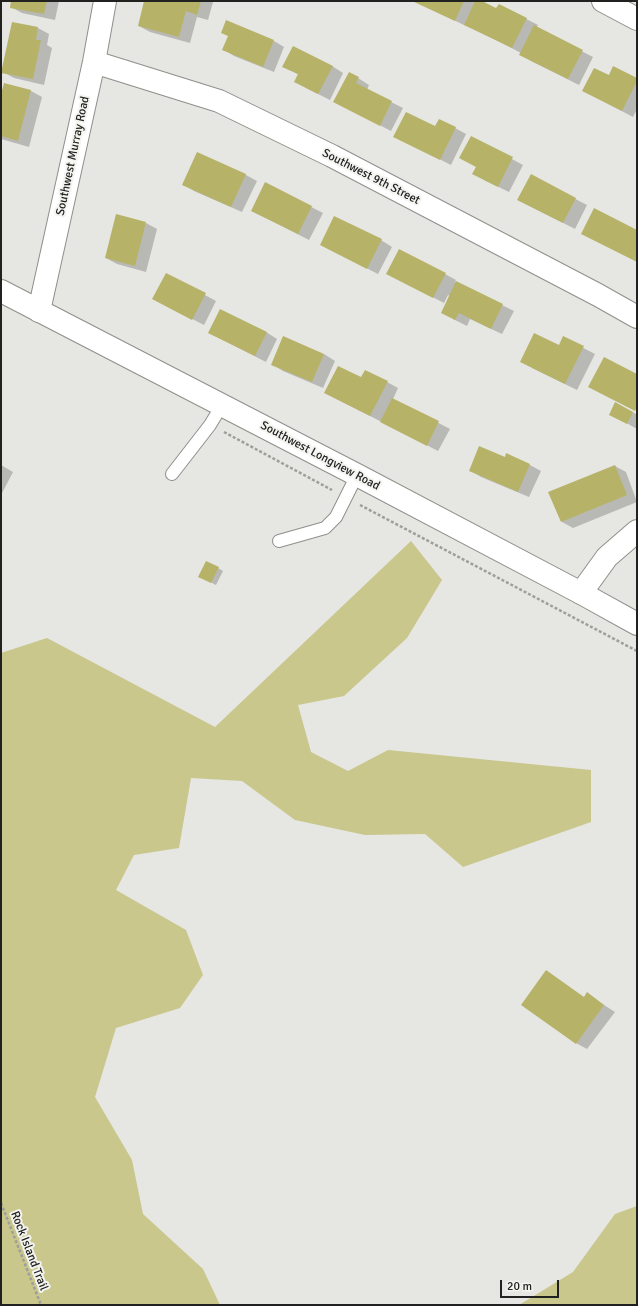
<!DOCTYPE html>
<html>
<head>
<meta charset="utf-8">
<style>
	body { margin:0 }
	#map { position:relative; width:638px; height:1306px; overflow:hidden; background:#e6e6e2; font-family:Signika,sans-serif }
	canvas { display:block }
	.frame { position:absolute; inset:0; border:2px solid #212120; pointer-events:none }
	.scale { position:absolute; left:500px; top:1280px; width:59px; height:18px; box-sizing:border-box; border:2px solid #212120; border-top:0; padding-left:5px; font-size:12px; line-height:14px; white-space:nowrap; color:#212120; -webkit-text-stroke:3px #f3f3ef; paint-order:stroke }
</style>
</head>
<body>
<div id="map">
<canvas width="638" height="1306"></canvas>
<div class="frame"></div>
<div class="scale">20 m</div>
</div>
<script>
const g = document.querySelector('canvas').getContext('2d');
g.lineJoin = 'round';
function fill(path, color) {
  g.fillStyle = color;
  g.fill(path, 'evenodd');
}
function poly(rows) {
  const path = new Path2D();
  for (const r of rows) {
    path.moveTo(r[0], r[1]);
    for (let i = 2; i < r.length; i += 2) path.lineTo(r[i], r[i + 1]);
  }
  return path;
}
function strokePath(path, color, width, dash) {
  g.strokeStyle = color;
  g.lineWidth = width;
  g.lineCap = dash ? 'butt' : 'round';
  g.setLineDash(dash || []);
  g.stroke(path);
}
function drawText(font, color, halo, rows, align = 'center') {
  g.font = font + ' Signika,sans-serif';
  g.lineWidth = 4;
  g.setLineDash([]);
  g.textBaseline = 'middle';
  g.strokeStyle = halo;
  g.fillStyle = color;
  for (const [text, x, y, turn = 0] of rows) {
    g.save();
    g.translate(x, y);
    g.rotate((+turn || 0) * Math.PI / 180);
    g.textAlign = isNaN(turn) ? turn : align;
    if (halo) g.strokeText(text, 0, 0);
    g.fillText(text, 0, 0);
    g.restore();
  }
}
const green = poly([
	[411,541,442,580,407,638,344,696,298,705,311,752,348,771,388,750,591,770,591,822,463,867,425,834,365,835,295,820,242,781,191,778,179,848,134,855,116,890,186,930,203,975,180,1008,116,1028,95,1097,132,1160,143,1214,203,1269,220,1305,1,1305,1,653,47,638,215,727],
	[637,1206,637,1305,519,1305,573,1272,615,1214]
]);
const shadow = poly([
	[12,1,59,1,55,20,22,13,11,7],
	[146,1,212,1,213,2,208,20,197,17,190,43,150,32,139,26],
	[414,1,479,1,497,10,499,5,538,25,536,28,593,57,579,85,531,61,521,53,467,25,466,26],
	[38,28,49,34,47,45,52,48,44,85,14,78,3,72],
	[274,41,284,47,274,72,234,56,223,49],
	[284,66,332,66,343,73,330,100,306,88,299,75],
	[609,76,637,79,637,109,633,117,595,97],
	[358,78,369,85,367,90,403,108,391,131,335,102],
	[5,84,31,91,42,97,29,147,1,139,1,98],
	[435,128,455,128,466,134,451,165,406,142],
	[471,137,523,165,509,192,484,180,477,167],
	[197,153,246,175,257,181,242,212,194,191,183,184],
	[531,176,587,205,575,229,530,206],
	[266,184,323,213,309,240,252,211],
	[146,223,157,229,146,272,117,264,106,258],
	[381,240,392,247,378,274,321,245],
	[166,274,216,301,204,325,165,305],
	[445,274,456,280,455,282,514,311,502,334,470,319,467,326,453,319,450,296,448,295,444,303,399,280],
	[266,332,277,339,266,362,209,333],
	[564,338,595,354,577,390,532,368,559,347],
	[324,354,335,361,323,388,283,371,272,364],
	[361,379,387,382,398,388,393,399,450,429,438,451,337,399],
	[633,412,637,415,637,429,621,420],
	[507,455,530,465,541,471,529,497,481,477,470,470,505,458],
	[1,465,13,472,1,495],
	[615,466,626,472,637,502,573,528,562,522],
	[218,568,223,571,216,585,204,579],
	[587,994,615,1012,587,1049,576,1043,587,1001]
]);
const building = poly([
	[11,1,47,1,44,14,10,8],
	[144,1,201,1,197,15,186,11,179,37,138,26],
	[412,1,464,1,455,21],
	[475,1,482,1,496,8,499,4,527,18,512,48,464,25],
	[226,20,274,40,263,67,222,50,228,36,221,33],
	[12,22,38,27,36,40,41,40,33,79,1,73],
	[534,25,583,50,568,79,519,55],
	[293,46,333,66,318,94,294,82,298,74,282,67],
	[613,66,637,78,637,81,622,111,582,91,594,68,609,75],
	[349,72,359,77,356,83,392,101,380,126,333,102],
	[4,83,31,90,18,141,1,136,1,94],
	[406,112,435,126,439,119,456,127,440,160,393,137],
	[471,136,513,157,498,187,472,174,476,167,459,158],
	[197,152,246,174,231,207,182,185],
	[531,174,576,198,563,223,517,200],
	[265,182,312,206,298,234,251,211],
	[594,208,637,230,637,262,581,234],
	[116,214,146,222,135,266,105,258],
	[334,216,382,239,367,269,320,245],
	[399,249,446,273,433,298,386,274],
	[166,273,206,293,192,320,152,299],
	[456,281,503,304,491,329,459,313,455,320,441,313],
	[220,309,267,332,255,356,208,333],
	[534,333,559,345,563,336,584,346,565,384,520,362],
	[283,336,324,354,312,382,271,365],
	[604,357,637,374,637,407,635,411,588,387],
	[338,366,361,377,365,370,388,381,370,416,324,393],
	[392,398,439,421,427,446,380,422],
	[615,402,633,412,627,424,609,415],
	[479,446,505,457,506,453,530,464,518,492,469,471],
	[615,465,627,495,561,522,548,492],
	[206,561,219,567,211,583,198,577],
	[546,970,584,997,587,992,604,1005,576,1044,521,1005]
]);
const path = poly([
	[224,432,332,490],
	[360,505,637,651],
	[1,1203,41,1305]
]);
const lane = poly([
	[172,474,210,425,222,405],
	[279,541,325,528,336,517,357,475]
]);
const street = poly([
	[603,1,637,19],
	[94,62,219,101,332,156,598,295,637,317],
	[39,311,94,62,105,1],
	[581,593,607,557,637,531]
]);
const secondary = poly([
	[1,291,357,475,581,593,637,624]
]);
const streetNames = [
	["Southwest Murray Road",73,156,-78],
	["Southwest 9th Street",371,177,27],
	["Southwest Longview Road",320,456,28],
	["Rock Island Trail",29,1251,69]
];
fill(green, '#c9c78c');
fill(shadow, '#0003');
fill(building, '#b6b368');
strokePath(lane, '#8f8f8b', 14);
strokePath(street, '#8f8f8b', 24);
strokePath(secondary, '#8f8f8b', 24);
strokePath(path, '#9e9e9b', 2.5, [3, 2]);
strokePath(lane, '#fff', 12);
strokePath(street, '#fff', 22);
strokePath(secondary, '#fff', 22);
drawText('12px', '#212120', '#f3f3ef', streetNames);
</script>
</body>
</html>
